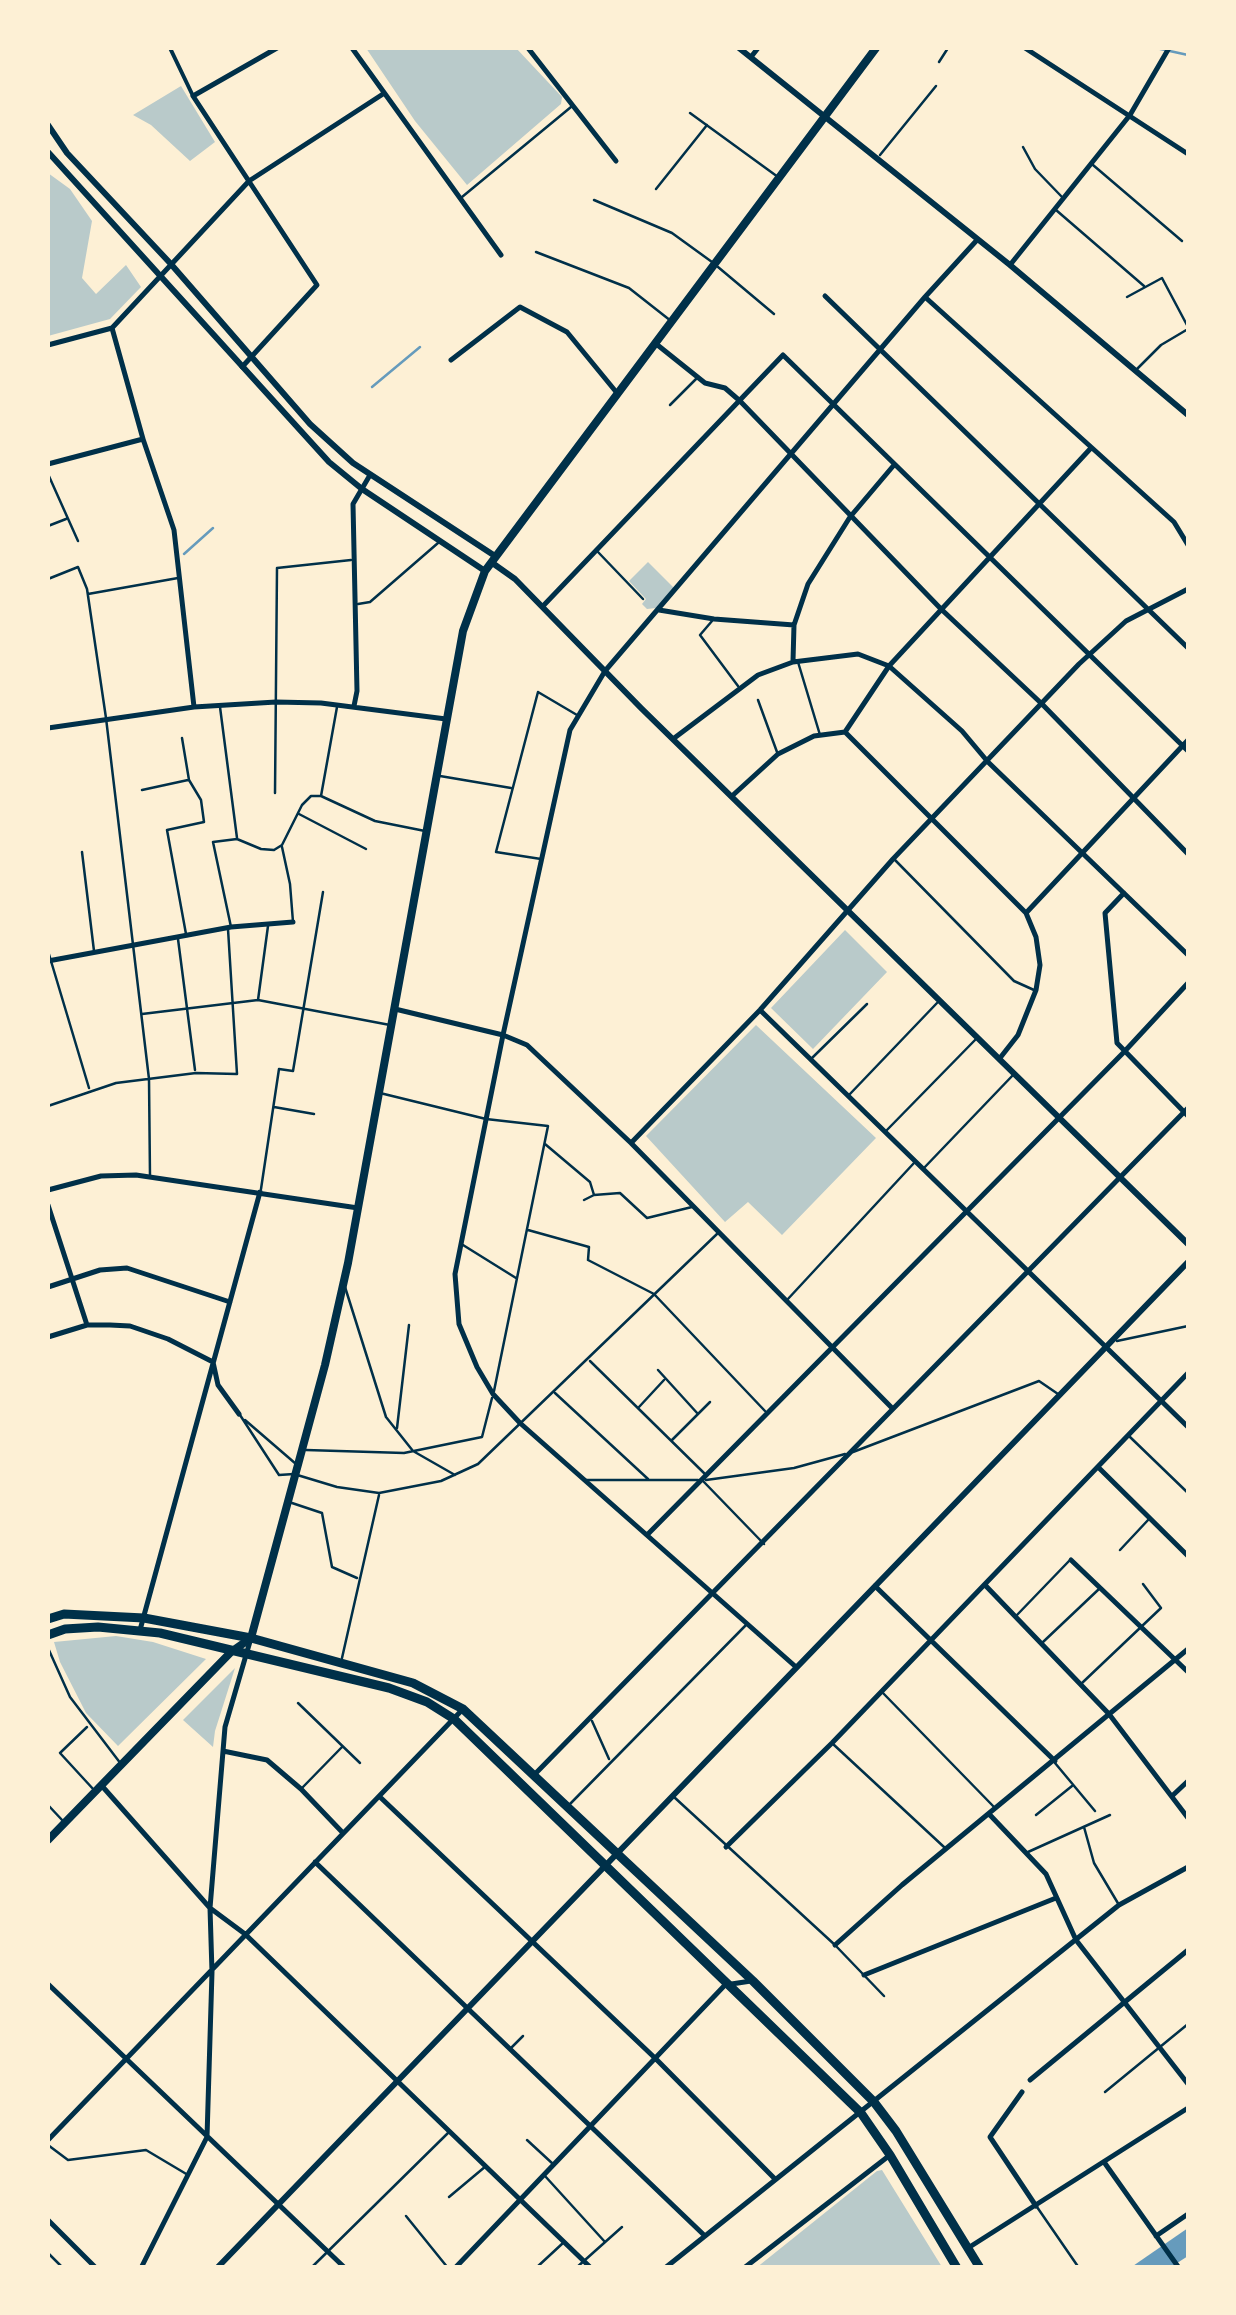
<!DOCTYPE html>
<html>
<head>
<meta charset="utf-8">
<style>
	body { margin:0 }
	#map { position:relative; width:1236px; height:2315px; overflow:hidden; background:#fdf0d5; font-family:"Titillium Web",sans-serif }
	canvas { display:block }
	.frame { position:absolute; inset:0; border:50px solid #fdf0d5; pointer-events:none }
</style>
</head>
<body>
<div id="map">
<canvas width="1236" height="2315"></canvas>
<div class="frame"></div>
</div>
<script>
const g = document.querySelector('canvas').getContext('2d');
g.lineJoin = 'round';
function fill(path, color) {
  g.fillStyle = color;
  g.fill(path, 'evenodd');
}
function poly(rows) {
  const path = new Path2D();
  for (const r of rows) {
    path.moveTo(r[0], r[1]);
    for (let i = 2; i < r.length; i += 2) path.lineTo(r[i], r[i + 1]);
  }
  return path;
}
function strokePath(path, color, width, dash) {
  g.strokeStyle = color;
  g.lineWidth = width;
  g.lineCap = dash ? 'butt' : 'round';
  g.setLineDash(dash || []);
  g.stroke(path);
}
const green = poly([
	[366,48,516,48,562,97,561,104,467,185,415,121],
	[181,86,215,142,190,161,151,125,133,115],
	[48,173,70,189,92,221,82,278,96,294,126,265,141,287,110,319,48,336],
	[648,562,674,588,656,608,647,609,642,604,646,599,629,581],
	[845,930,887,972,813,1049,771,1008],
	[756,1025,876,1138,782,1235,748,1202,725,1222,646,1136],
	[116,1636,153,1642,206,1659,118,1746,86,1713,60,1662,54,1642],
	[235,1668,215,1731,213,1747,183,1720],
	[882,2170,942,2267,756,2268,877,2171]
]);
const water = poly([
	[1188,2228,1188,2256,1171,2267,1130,2268]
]);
const stream = poly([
	[1156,48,1188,55],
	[372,387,420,347],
	[184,554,213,528]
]);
const service = poly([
	[939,62,948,48],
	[690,113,778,177],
	[1023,147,1035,169,1062,197],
	[880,155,936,86],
	[1093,165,1182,241],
	[656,189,707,125],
	[462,197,571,107],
	[594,200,672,233,712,262],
	[1056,210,1144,286],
	[536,252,629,288,671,321],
	[718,267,774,314],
	[1127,297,1162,278,1188,327],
	[1137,369,1161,345,1188,329],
	[670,405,697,378],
	[48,474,78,541],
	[48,526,66,519],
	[598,552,643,599],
	[48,579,78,567,87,589,106,718,149,1079,150,1177],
	[88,594,178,578],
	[358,604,370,602,438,543],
	[712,621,700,635,738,686],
	[798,662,820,735],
	[758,700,777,752],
	[220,707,237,838],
	[182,738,189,780,201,800,204,822,167,830,186,934],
	[440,776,511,788],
	[142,790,188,780],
	[275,793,277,568,351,560],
	[321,796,337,707],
	[299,814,366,849],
	[282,847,290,884,293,922],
	[82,852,94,951],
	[541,859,496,852,538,692,577,715],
	[895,860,1014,981,1034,990],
	[231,927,213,842,237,839,261,849,274,850,282,845,302,805,311,796,321,796,375,821,425,831],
	[178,939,195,1070],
	[48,951,89,1088],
	[258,1000,268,926],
	[142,1014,258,1000,390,1025],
	[812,1058,867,1004],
	[380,1093,486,1119,548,1126,494,1391],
	[849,1095,937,1003],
	[48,1106,116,1083,196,1073,237,1074,228,929],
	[274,1107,314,1114],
	[885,1132,977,1038],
	[545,1144,590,1182,594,1195,584,1200],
	[923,1169,1014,1074],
	[261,1189,279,1069,293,1071,323,892],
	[594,1195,620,1193,647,1218,692,1207],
	[528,1230,589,1247,588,1260,654,1294,765,1411],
	[463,1245,516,1278],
	[345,1287,386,1417,413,1451,455,1475],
	[787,1300,914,1163],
	[1117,1341,1188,1326],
	[590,1361,706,1475],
	[658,1370,698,1414],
	[555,1393,648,1479],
	[639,1407,664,1380],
	[240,1415,279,1475,294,1474,337,1487,379,1493,441,1481,478,1464,718,1233],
	[245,1420,296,1464],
	[397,1428,409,1325],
	[1130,1437,1188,1493],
	[672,1440,710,1402],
	[306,1450,404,1453,482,1437,492,1398],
	[853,1452,1039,1381,1058,1394],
	[586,1480,698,1480],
	[706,1480,794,1468,845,1454],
	[703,1481,764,1544],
	[289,1502,322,1513,332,1567,357,1578],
	[1120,1550,1149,1519],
	[1016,1616,1069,1561],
	[1043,1642,1099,1589],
	[48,1648,70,1697,121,1764],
	[342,1658,379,1495],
	[1082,1683,1161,1608,1143,1584],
	[882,1692,995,1808],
	[298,1703,360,1763],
	[592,1721,609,1759],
	[87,1727,60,1753,94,1790],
	[833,1744,944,1847],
	[1055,1763,1095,1811],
	[302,1788,342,1747],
	[674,1797,835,1945,884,1996],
	[48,1805,63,1821],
	[569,1805,746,1625],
	[1036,1815,1072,1786],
	[1084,1827,1094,1863,1119,1905],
	[1028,1852,1110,1815],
	[510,2049,523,2036],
	[1105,2092,1188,2024],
	[527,2140,553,2164],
	[48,2145,68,2160,146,2150,188,2175],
	[545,2176,605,2242],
	[449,2197,486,2166],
	[1037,2207,1079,2268],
	[406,2216,448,2268],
	[48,2253,63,2268],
	[311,2268,449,2132],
	[536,2268,563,2243],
	[576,2268,622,2227]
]);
const pedestrian = poly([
	[170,48,193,96]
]);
const minor = poly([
	[352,48,501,255],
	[528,48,616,161],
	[1025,48,1188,154],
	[751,57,758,48],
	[1010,265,1130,115,1169,48],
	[825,296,1188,648],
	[925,297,1174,522,1188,545],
	[112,328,143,439,174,530,194,707],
	[655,343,705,383,725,388,740,401,941,609,1042,704,1188,854],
	[48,345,112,328,249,181,383,94],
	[451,360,520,307,567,332,617,393],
	[242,367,317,285,193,96,277,48],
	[48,464,143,439],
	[543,606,783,355,1188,751],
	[659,610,714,619,794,625],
	[793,661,794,625,808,584,850,517,894,465],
	[354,706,357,691,353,504,370,475],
	[48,728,194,707,276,702,321,703,446,719],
	[845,732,889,666,1091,448],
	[673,739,758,675,793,662,858,654,889,666,962,731,988,762,1188,955],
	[732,796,778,754,814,736,845,732,1026,913,1036,937,1040,965,1036,990,1018,1035,1000,1058],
	[1124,893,1105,913,1117,1043,1188,1116],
	[1026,913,1188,740],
	[48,961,231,927,293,922],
	[395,1009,503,1035,527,1045,631,1143,892,1408],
	[760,1010,1188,1427],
	[631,1143,760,1010,893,859,1079,664,1126,621,1188,589],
	[48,1190,101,1176,136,1175,358,1208],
	[48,1205,87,1325],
	[48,1287,100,1270,127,1268,230,1302],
	[48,1337,87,1325,110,1325,130,1326,168,1339,213,1362,218,1385,239,1414],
	[1098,1467,1188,1556],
	[648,1534,1124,1052,1188,983],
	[1071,1560,1188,1672],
	[985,1585,1109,1714,1188,1818],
	[875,1586,1055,1761],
	[140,1630,260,1192],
	[796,1667,520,1423,493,1394,477,1367,459,1324,455,1274,503,1035,570,730,605,671,925,297,977,240],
	[223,1751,267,1760,301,1789,343,1833],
	[535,1774,1188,1108],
	[102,1786,210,1908,245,1934,591,2268],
	[1172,1796,1188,1781],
	[380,1797,656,2059,775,2179],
	[990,1815,1046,1874,1076,1940,1188,2084],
	[726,1847,832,1743,1188,1373],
	[315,1862,705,2236],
	[835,1945,902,1885,1188,1649],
	[864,1975,1056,1898],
	[48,1984,345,2268],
	[1030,2080,1188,1950],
	[1022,2092,990,2137,1036,2206],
	[48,2140,463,1709],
	[1104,2162,1179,2268],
	[48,2220,96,2268],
	[1156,2236,1188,2214],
	[968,2248,1188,2108],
	[141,2268,207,2137,212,1972,210,1908,225,1727,251,1638],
	[455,2268,725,1985,751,1981],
	[665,2268,1119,1905,1188,1867],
	[744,2268,890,2155]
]);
const tertiary = poly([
	[739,48,1010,265,1188,415],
	[48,125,67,153,170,263,310,424,353,463,495,556],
	[48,152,329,462,362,489,485,571],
	[491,562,515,579,641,708,1188,1244],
	[217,2268,1188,1262]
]);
const secondary = poly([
	[48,1840,231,1652,251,1638,325,1365,348,1263,463,631,485,571,876,48]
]);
const primary = poly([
	[48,1619,64,1614,144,1618,251,1638,413,1683,463,1709,753,1981,874,2102,896,2131,980,2268],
	[48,1635,65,1629,98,1627,160,1633,389,1688,427,1702,454,1719,861,2113,890,2155,957,2268]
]);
fill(green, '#b9caca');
fill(water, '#669bbc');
strokePath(stream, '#669bbc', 2.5);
strokePath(service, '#003049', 2.5);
strokePath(pedestrian, '#003049', 4);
strokePath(minor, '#003049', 5);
strokePath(tertiary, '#003049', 6);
strokePath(secondary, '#003049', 8);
strokePath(primary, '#003049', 9);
</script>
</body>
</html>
